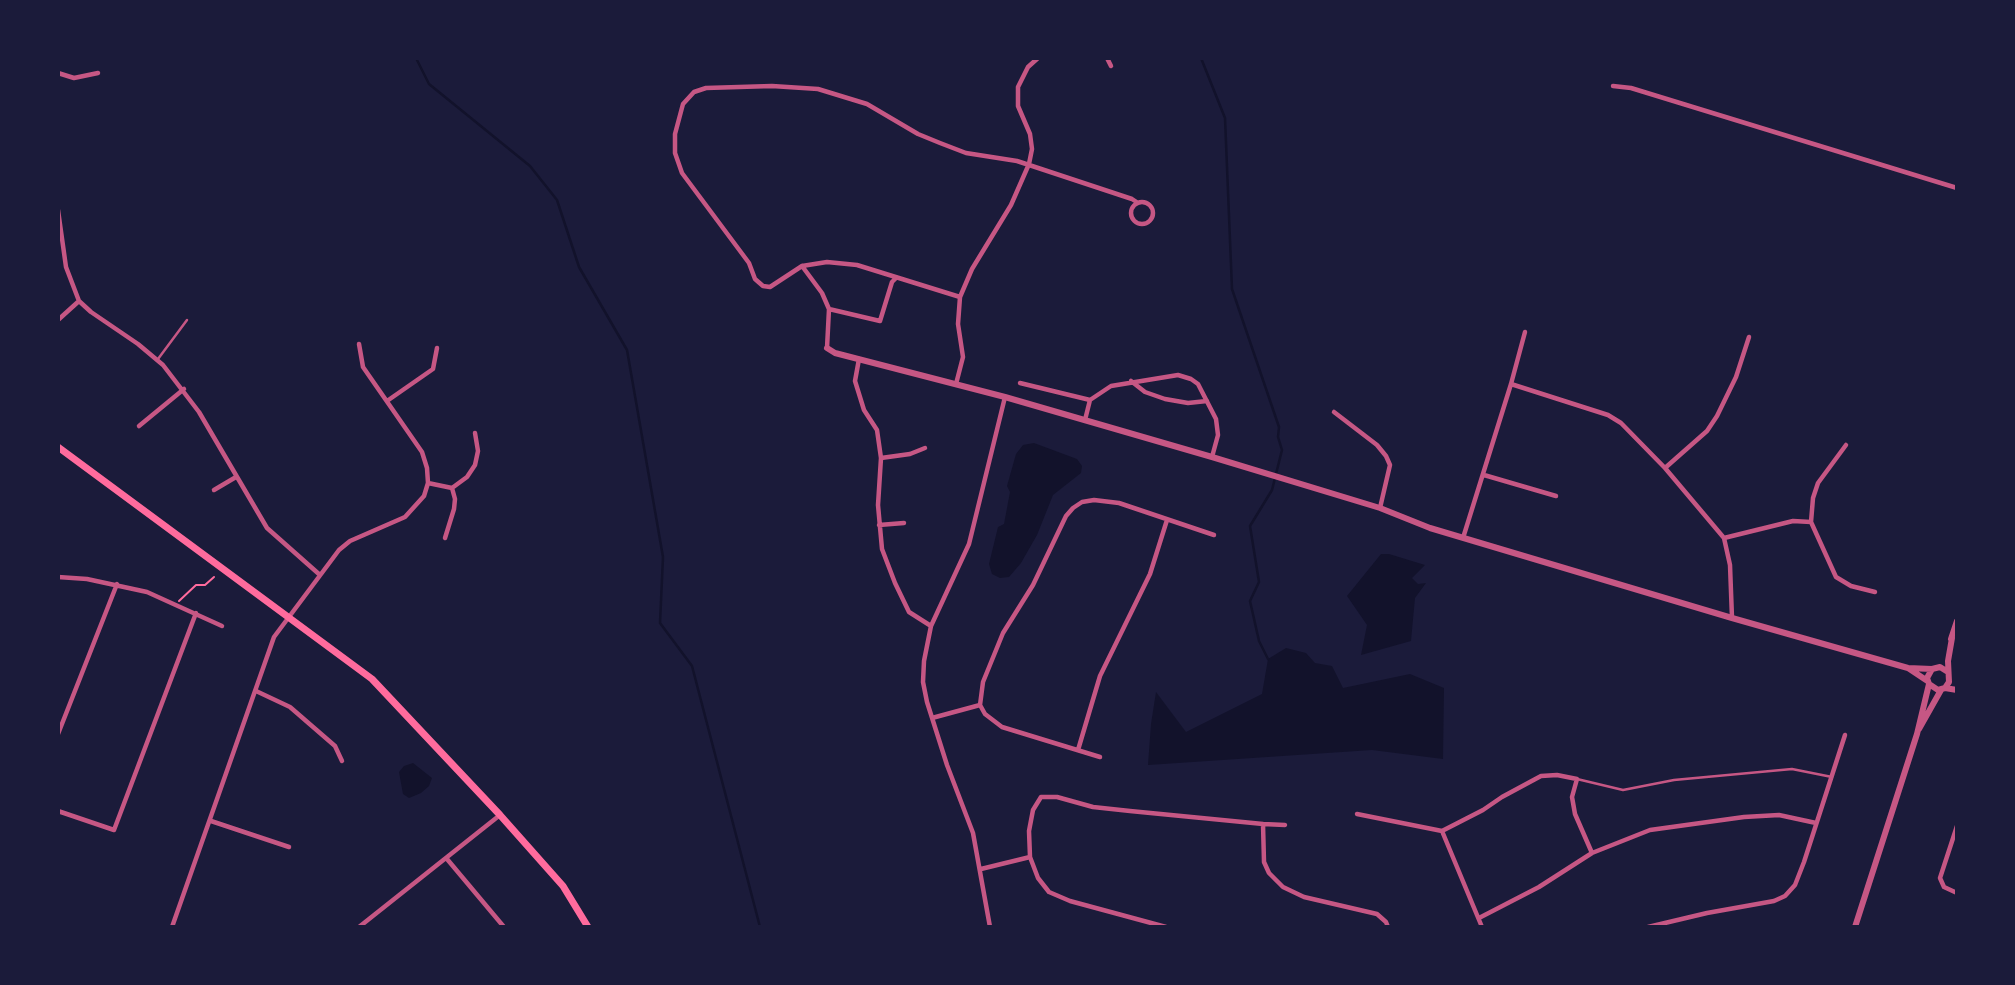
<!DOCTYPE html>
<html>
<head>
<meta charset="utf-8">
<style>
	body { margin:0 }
	#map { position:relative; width:2015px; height:985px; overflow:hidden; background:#1b1b3a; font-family:Arial,sans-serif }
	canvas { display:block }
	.frame { position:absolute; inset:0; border:60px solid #1b1b3a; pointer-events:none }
</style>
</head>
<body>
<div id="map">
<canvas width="2015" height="985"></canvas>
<div class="frame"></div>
</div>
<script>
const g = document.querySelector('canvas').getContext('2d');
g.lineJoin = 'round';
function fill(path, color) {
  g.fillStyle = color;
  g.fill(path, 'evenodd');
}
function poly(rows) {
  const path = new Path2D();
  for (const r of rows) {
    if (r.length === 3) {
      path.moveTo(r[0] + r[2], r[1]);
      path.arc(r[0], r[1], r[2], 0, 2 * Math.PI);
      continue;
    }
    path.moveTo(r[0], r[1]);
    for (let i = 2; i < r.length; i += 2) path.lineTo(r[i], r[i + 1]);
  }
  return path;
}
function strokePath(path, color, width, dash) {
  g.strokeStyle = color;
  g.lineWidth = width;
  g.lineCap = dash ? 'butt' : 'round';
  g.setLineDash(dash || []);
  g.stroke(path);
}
const water = poly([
	[1034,443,1077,459,1082,466,1081,473,1053,495,1037,535,1021,563,1009,577,1000,578,992,574,989,564,998,527,1004,524,1010,492,1007,486,1016,454,1023,445],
	[1381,554,1389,554,1425,565,1412,578,1418,584,1426,583,1415,598,1411,641,1361,655,1367,625,1347,596],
	[1286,648,1306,653,1315,663,1332,666,1343,688,1410,674,1444,688,1443,759,1372,750,1148,765,1151,724,1156,692,1186,732,1262,694,1268,659],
	[413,763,432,778,429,786,421,793,409,798,403,794,399,772,404,766]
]);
const stream = poly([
	[416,58,429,84,530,166,557,200,579,267,627,350,663,557,660,623,692,666,760,927],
	[1201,58,1225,118,1232,289,1279,427,1278,437,1282,450,1272,490,1250,526,1259,582,1250,601,1259,641,1268,659]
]);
const path = poly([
	[179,601,196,585,205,585,214,577]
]);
const service = poly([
	[158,359,187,320],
	[1577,779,1623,790,1674,780,1792,769,1832,777]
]);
const minor = poly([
	[1107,58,1111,66],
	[58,73,74,78,98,73],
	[1613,86,1631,88,1957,188],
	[1142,213,11],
	[58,210,66,267,79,301,91,312,138,344,163,365,199,412,267,528,320,575],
	[802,266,822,293,829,309,827,348],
	[960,297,857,265,827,262,802,266,770,287,763,286,755,279,749,263,682,173,675,153,675,134,683,104,694,92,706,88,772,86,818,89,867,104,918,134,940,143,966,153,1017,161,1132,199,1138,203],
	[829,309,880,321,892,282,896,278],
	[58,320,79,301],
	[359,344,363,367,422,452,427,468,428,483,452,488],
	[859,359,855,381,864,410,877,430,881,458,878,505,882,549,895,583,909,612,931,626],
	[1131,381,1145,392,1165,399,1188,403,1207,401],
	[1020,383,1090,400],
	[956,384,963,357,958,324,960,297,972,269,1011,205,1029,164,1032,149,1030,134,1018,106,1018,87,1028,67,1038,58],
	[1511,384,1608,415,1621,423,1665,468,1724,538,1730,565,1732,618],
	[387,401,433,369,437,348],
	[1334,412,1377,445,1386,456,1390,465,1380,508],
	[1085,420,1090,400,1111,386,1178,375,1191,379,1198,384,1216,419,1218,435,1212,457],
	[139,426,184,389],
	[1846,445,1818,483,1813,498,1811,522,1836,577,1851,586,1875,592],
	[881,458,910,454,925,448],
	[1665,468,1707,431,1717,416,1736,377,1749,337],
	[1484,475,1556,496],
	[214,490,236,477],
	[879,525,904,523],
	[445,538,454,509,455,499,452,488,467,477,475,465,478,451,475,433],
	[1463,538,1511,384,1525,332],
	[1724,538,1793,521,1811,522],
	[58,577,87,579,147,592,222,626],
	[256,691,290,707,335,746,342,761],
	[980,705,983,682,1003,633,1033,585,1066,516,1073,508,1082,502,1094,500,1119,503,1214,535],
	[932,718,980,705,985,714,1002,727,1100,757],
	[58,734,117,584],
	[1078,750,1100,676,1150,574,1167,520],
	[58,811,114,830,196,613],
	[1357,814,1442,831,1483,810,1502,797,1541,776,1557,775,1577,779,1572,797,1575,814,1592,853],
	[211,821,289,847],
	[1263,824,1285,825],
	[1957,826,1940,878,1944,887,1957,893],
	[1442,831,1482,927],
	[447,859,504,927],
	[981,869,1030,857],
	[1479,918,1539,887,1592,853,1650,830,1744,817,1779,815,1816,823],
	[172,927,274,637,339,550,350,541,405,517,424,496,428,483],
	[359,927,500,815],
	[990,927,973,833,947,765,927,702,923,682,924,661,931,626,969,544,1005,397],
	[1166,927,1070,901,1049,892,1038,878,1030,857,1029,831,1033,810,1041,797,1057,797,1093,807,1130,811,1263,824,1264,862,1269,873,1283,887,1304,897,1377,914,1386,922,1388,927],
	[1648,927,1707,913,1774,901,1785,896,1795,885,1804,862,1845,735]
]);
const tertiary = poly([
	[827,348,835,353,1005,397,1212,457,1380,508,1430,528,1732,618,1908,668,1932,669],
	[1951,639,1957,621],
	[1908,668,1926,680],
	[1948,672,1940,667,1932,669,1927,678,1929,684,1938,690,1945,688,1949,682,1948,661,1952,638],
	[1945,688,1957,690],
	[1919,729,1941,690],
	[1855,927,1917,734,1929,684]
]);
const secondary = poly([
	[58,447,372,679,500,815,563,886,588,927]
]);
fill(water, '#12122b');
strokePath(stream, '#12122b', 2.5);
strokePath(path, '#ff6b9d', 2);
strokePath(service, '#c65784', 2.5);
strokePath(minor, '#c65784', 4.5);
strokePath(tertiary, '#c65784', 6);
strokePath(secondary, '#ff6b9d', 7);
</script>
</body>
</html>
